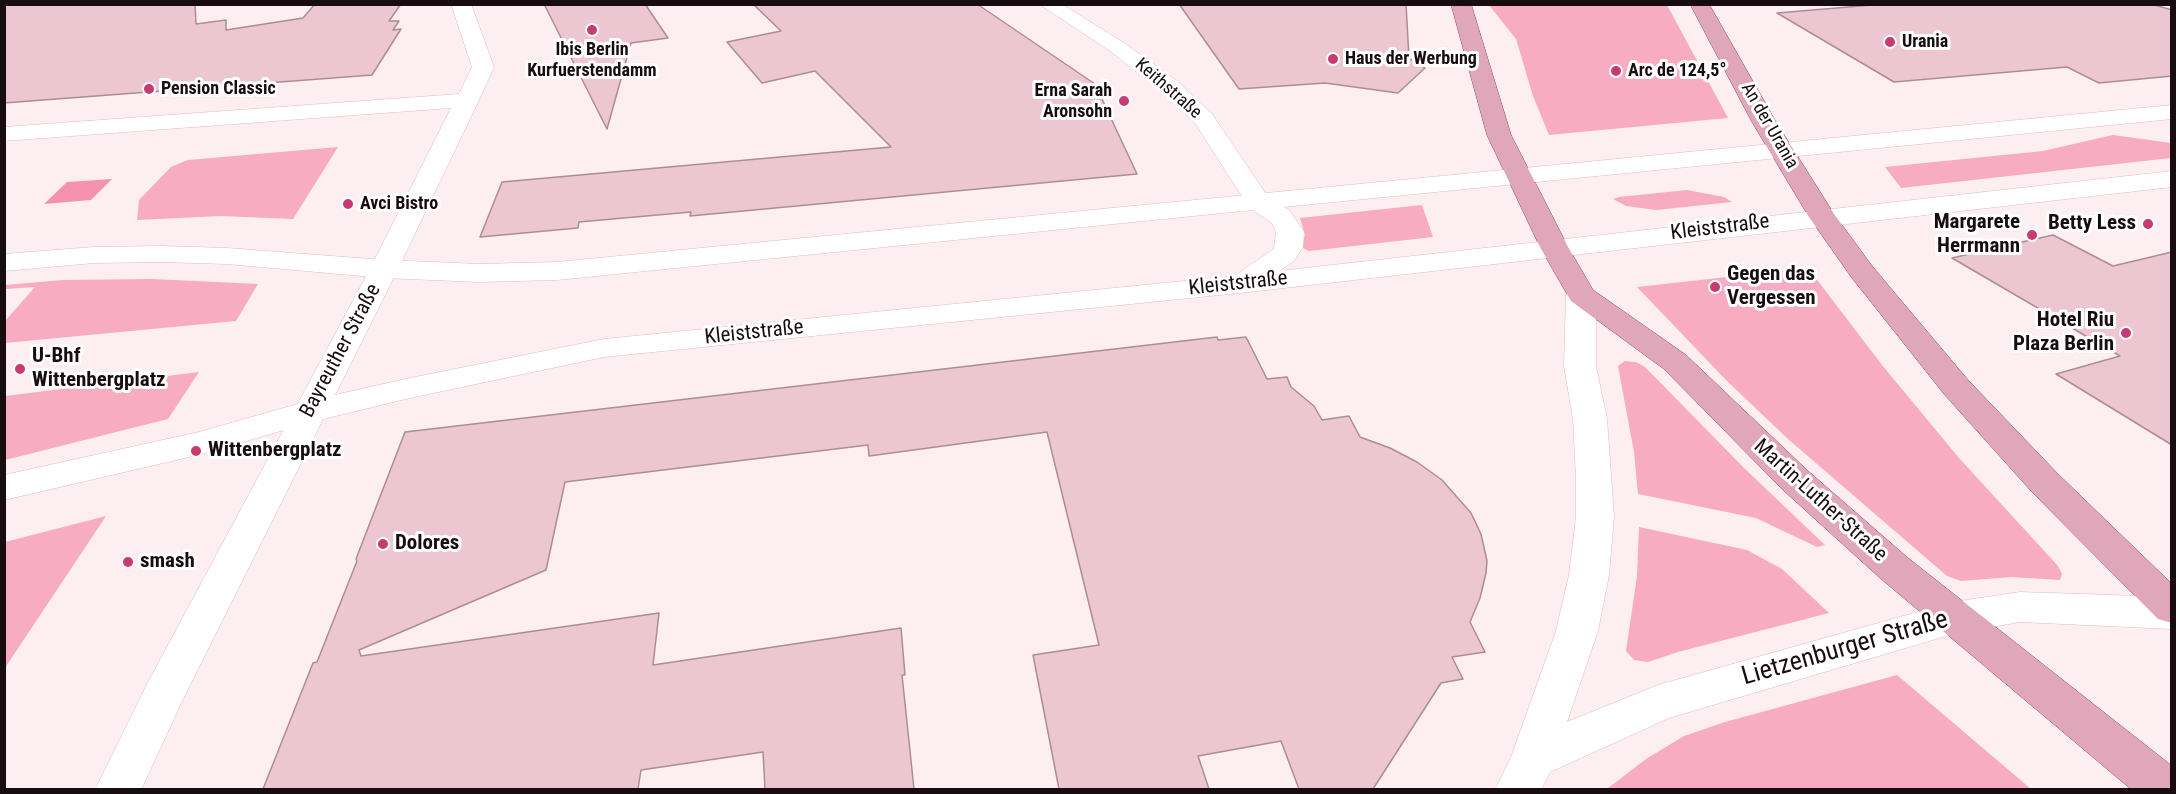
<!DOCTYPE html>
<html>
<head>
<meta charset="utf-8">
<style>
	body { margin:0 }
	#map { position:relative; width:2176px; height:794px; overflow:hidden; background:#fdeef2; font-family:"Roboto Condensed",sans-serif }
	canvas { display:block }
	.frame { position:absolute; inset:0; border:6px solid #170c0f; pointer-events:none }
</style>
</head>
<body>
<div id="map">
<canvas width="2176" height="794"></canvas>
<div class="frame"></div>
</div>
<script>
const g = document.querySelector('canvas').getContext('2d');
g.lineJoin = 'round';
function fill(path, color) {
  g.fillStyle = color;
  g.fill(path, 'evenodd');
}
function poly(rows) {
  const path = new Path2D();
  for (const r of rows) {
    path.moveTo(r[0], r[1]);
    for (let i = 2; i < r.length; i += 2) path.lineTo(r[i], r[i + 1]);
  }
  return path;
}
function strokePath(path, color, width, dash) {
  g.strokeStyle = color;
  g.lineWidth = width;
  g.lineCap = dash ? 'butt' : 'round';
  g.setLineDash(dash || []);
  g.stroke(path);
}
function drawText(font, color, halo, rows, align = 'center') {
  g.font = font + ' "Roboto Condensed",sans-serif';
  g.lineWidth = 6;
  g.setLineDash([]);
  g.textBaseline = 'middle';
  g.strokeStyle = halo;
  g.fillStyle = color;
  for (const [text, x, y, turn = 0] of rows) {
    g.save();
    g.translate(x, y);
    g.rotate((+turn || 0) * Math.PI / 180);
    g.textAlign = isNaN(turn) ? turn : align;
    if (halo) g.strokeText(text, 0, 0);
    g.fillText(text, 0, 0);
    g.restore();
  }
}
const green = poly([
	[1489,5,1667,5,1728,118,1549,135,1533,96,1516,39],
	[2113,135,2171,143,2171,158,1901,188,1885,167,2043,151],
	[338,147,293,219,221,216,137,220,139,200,171,167,188,160],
	[1687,190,1724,197,1732,202,1656,210,1626,206,1613,199,1619,197],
	[1422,205,1433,237,1309,251,1301,247,1305,235,1300,218],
	[1808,268,1882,365,1959,458,2058,566,2062,574,2060,580,2011,577,1961,581,1947,576,1788,439,1726,380,1637,287],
	[152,279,258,284,236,321,5,343,5,321,35,287,5,289,5,285,63,280],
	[1625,361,1636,362,1645,367,1744,468,1825,545,1817,547,1756,518,1638,494,1634,452,1618,366],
	[199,372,168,419,5,460,5,396],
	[106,516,5,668,5,542],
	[1639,527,1747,550,1782,569,1829,613,1678,652,1648,662,1634,660,1626,651,1637,576],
	[1897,675,2031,789,1607,789,1646,759,1684,736,1725,722]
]);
const water = poly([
	[112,179,91,200,44,204,67,182]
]);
const building = poly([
	[4,4,195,4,196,24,226,20,226,30,303,18,315,4,401,4,389,21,399,21,393,30,401,29,372,75,4,103,4,4],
	[544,4,645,4,668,38,631,43,607,129,544,4],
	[753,4,977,4,1095,84,1137,174,690,216,691,212,579,222,578,228,480,237,502,182,891,147,815,71,762,83,727,42,781,31,753,4],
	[1179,4,1406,4,1409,58,1425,68,1398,93,1325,83,1239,89,1179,4],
	[1884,4,2151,4,2172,10,2172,76,2099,83,2067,67,1894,82,1777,13,1884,4],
	[2053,235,2113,266,2172,252,2172,445,2056,374,2120,356,1952,258,2053,235],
	[1217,337,1218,340,1246,337,1267,379,1287,377,1291,387,1314,406,1322,420,1349,416,1360,437,1390,448,1417,462,1442,480,1471,513,1481,534,1487,561,1486,573,1480,598,1470,622,1485,652,1452,657,1463,679,1441,683,1373,789,1299,789,1281,741,1198,756,1209,789,1059,789,1033,655,1099,645,1047,432,869,456,868,445,565,482,546,570,359,650,361,656,659,613,653,665,901,628,905,675,902,675,914,789,765,789,763,752,641,770,638,789,263,789,313,663,317,662,357,561,356,559,405,432,1217,337]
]);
const street = poly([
	[451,4,471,4,494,67,479,100,398,269,183,699,141,790,95,790,146,686,370,269,451,108,4,141,4,127,459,94,472,67,451,4],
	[1039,4,1062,4,1124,43,1176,80,1212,114,1272,203,1268,209,1259,211,1250,209,1195,123,1160,90,1110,51,1039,4]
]);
const secondary = poly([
	[2172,105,2172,119,1284,207,1290,211,1304,232,1303,247,1294,261,1279,271,2172,171,2172,187,1240,293,604,357,410,398,315,421,202,454,4,500,4,475,199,432,308,401,410,378,604,339,1234,276,1274,249,1276,232,1272,223,1253,210,557,280,480,282,384,278,227,264,161,262,94,263,4,271,4,254,94,247,161,246,227,248,384,260,480,264,557,262,2172,105],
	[1581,286,1591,289,1596,295,1596,366,1607,419,1614,517,1609,575,1598,631,1567,722,1658,685,1953,602,2020,592,2172,597,2172,629,2020,622,1953,634,1669,718,1550,772,1541,790,1495,790,1511,757,1556,631,1569,575,1576,517,1576,479,1573,419,1564,366,1566,295,1571,289,1581,286]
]);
const primary = poly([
	[1451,4,1471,4,1511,135,1568,247,1593,290,1686,355,1808,471,1908,558,2172,766,2172,790,2132,790,1880,578,1782,489,1664,369,1571,301,1540,247,1487,135,1451,4],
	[1690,4,1709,4,1776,122,1834,214,1872,266,1968,380,2058,474,2172,584,2172,623,2158,619,2032,492,1944,394,1852,278,1809,217,1752,122,1690,4]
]);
const markers = [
	[592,30,6,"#c63b71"],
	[1890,42,6,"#c63b71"],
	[1333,59,6,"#c63b71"],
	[1616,71,6,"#c63b71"],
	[149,89,6,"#c63b71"],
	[1124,101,6,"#c63b71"],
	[348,204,6,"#c63b71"],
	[2148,224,6,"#c63b71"],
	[2032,235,6,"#c63b71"],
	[1715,287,6,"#c63b71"],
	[2126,333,6,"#c63b71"],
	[20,369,6,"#c63b71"],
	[196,451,6,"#c63b71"],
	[383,544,6,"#c63b71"],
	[128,562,6,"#c63b71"]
];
const farPoinames = [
	["Urania",1902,42],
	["Ibis Berlin",592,50,"center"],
	["Kurfuerstendamm",592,71,"center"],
	["Haus der Werbung",1345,59],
	["Arc de 124,5°",1628,71],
	["Pension Classic",161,89],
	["Erna Sarah",1112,91,"right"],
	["Aronsohn",1112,112,"right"],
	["Avci Bistro",360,204]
];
const farStreetnames = [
	["Keithstraße",1168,89,41],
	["An der Urania",1769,126,60]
];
const poiNames = [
	["Margarete",2020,223,"right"],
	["Herrmann",2020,247,"right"],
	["Betty Less",2136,224,"right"],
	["Gegen das",1727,275],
	["Vergessen",1727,299],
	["Hotel Riu",2114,321,"right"],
	["Plaza Berlin",2114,345,"right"],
	["U-Bhf",32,357],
	["Wittenbergplatz",32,381],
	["Wittenbergplatz",208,451],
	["Dolores",395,544],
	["smash",140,562]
];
const streetNames = [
	["Kleiststraße",1720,228,-7],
	["Kleiststraße",1238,284,-6],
	["Kleiststraße",754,333,-6],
	["Bayreuther Straße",341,351,-62],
	["Martin-Luther-Straße",1820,501,42]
];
const nearStreetnames = [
	["Lietzenburger Straße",1845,649,-16]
];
fill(green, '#f7acc2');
fill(water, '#f592b0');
fill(building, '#ecc7d1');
strokePath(building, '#ae8c95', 1.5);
strokePath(street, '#dfbac4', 1);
strokePath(secondary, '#dfbac4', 1);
strokePath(primary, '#8b4b5f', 1);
fill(street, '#fff');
fill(secondary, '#fff');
fill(primary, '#dfa7b9');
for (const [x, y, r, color] of markers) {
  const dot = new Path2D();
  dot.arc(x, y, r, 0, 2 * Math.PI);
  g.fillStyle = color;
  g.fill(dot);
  strokePath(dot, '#fff', 2);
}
drawText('bold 18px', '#170c0f', '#fff', farPoinames, 'left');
drawText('18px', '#170c0f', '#fff', farStreetnames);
drawText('bold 21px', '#170c0f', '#fff', poiNames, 'left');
drawText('21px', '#170c0f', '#fff', streetNames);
drawText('26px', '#170c0f', '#fff', nearStreetnames);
</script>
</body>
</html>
